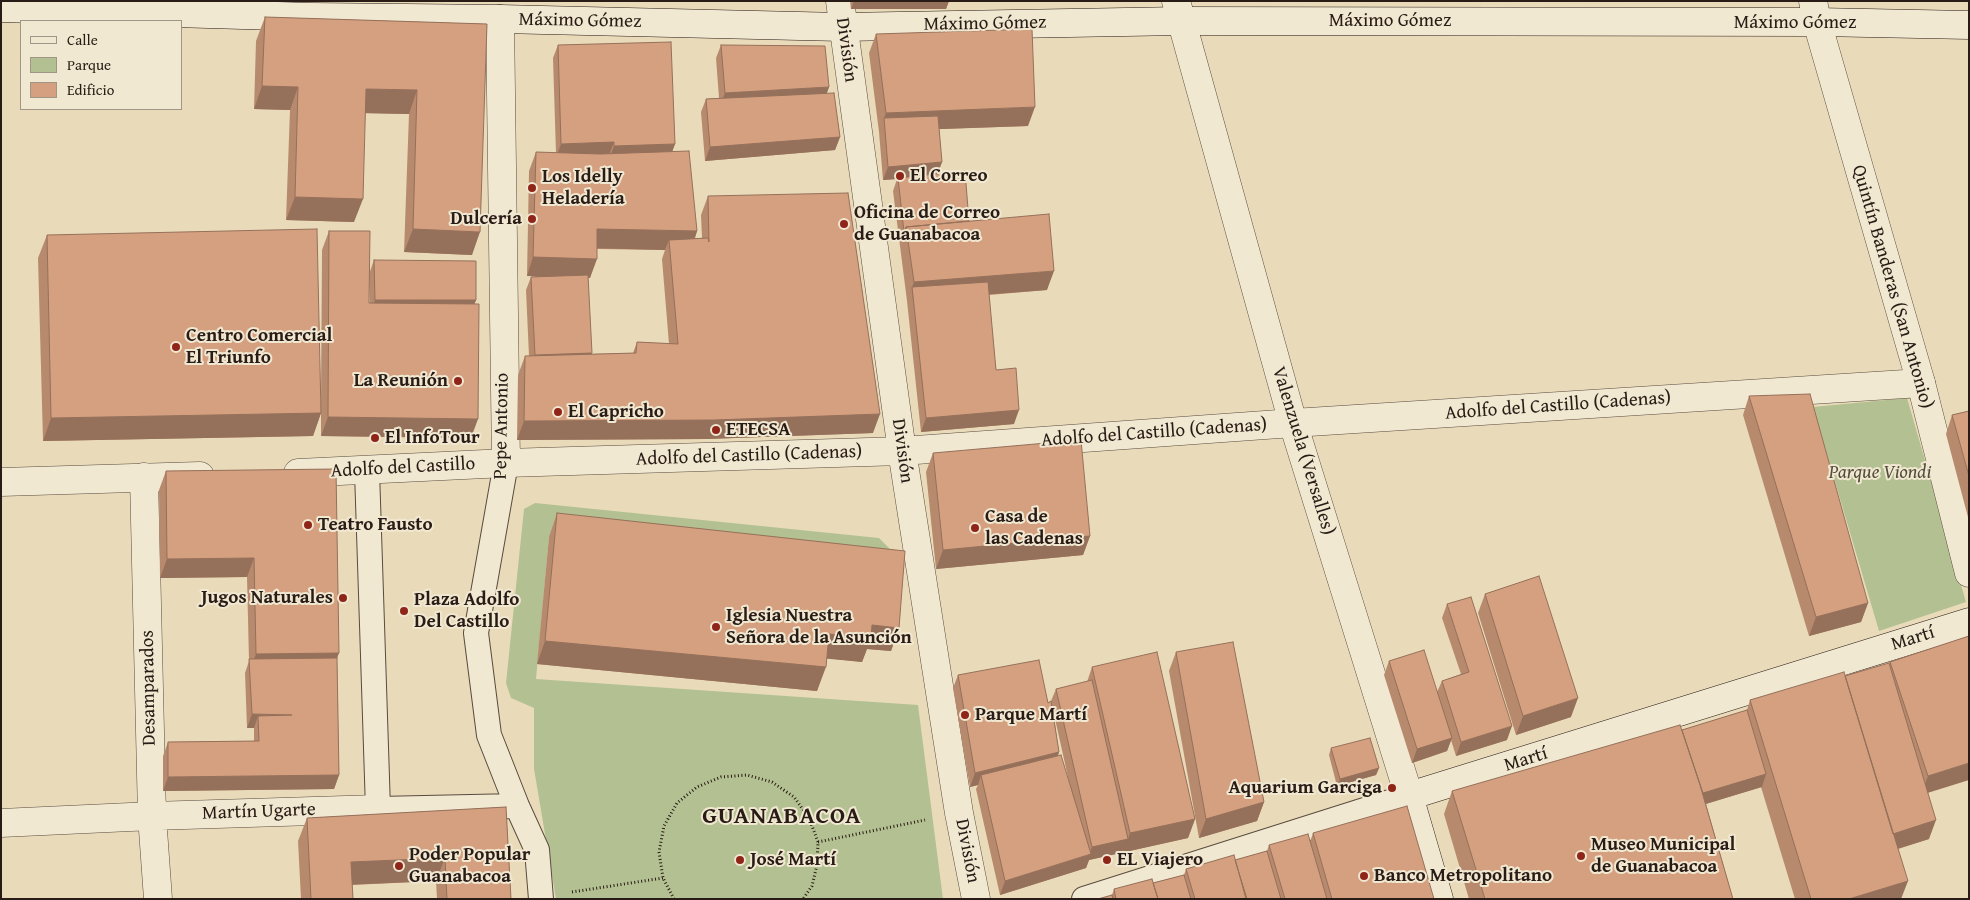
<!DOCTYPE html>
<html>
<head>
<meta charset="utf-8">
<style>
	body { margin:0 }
	#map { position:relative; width:1970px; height:900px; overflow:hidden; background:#e9dbb9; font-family:"Gentium Book Plus",serif }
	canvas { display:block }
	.frame { position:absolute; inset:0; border:2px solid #291b15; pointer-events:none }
	.legend { position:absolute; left:20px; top:20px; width:162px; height:90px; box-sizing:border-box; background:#f1e8d2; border:1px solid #a19686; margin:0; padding:6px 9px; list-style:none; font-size:15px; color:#291b15 }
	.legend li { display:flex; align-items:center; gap:10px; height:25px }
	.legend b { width:25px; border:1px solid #a19686 }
</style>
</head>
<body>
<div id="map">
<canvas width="1970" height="900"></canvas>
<div class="frame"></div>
<ul class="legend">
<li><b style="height:6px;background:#f1e8d2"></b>Calle</li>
<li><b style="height:14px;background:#b3c192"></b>Parque</li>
<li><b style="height:14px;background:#d5a080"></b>Edificio</li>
</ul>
</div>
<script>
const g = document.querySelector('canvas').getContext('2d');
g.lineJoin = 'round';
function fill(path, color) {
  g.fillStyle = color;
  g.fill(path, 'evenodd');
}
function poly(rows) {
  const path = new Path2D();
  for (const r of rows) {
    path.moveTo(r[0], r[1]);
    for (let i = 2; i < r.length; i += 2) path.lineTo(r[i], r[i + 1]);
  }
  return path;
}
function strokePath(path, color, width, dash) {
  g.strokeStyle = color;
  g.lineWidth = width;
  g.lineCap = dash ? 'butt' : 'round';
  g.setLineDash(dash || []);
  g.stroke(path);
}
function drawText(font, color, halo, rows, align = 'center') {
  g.font = font + ' "Gentium Book Plus",serif';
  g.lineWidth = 4;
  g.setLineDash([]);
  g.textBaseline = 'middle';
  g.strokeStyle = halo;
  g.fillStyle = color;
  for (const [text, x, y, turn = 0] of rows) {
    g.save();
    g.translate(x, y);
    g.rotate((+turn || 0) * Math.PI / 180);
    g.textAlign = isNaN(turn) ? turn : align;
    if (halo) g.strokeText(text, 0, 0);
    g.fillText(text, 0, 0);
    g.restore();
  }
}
const green = poly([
	[1907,398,1966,602,1879,631,1813,407],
	[535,503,879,538,894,553,549,537,536,679,918,705,943,899,556,899,534,769,534,708,511,698,506,683,524,509]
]);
const path = poly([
	[818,842,925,820],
	[572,892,663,878],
	[674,899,663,878,659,852,664,826,677,803,697,787,721,777,747,775,772,782,794,797,809,818,818,842,817,865,812,886,803,899]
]);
const pedestrian = poly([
	[506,463,476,633,489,735,517,806,537,850,541,899],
	[367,471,378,809,517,806],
	[1084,899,1409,796]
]);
const minor = poly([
	[1176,1,1293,423,1409,796],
	[1813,1,1817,22,1921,383],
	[144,477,152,816,158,899],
	[1,823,152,816,378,809]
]);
const tertiary = poly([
	[840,1,902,451,959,813,976,899],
	[500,19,506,463],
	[298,473,506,463,902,451,1293,423,1921,383,1969,573],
	[1,482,200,476]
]);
const secondary = poly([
	[1,8,312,17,500,19,842,27,1182,21,1817,22,1969,25],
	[1439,899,1409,796,1969,622]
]);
const wall = poly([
	[850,1,949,1,946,9,851,9],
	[265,17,487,24,472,255,404,252,409,114,365,113,354,222,286,220,290,110,254,109,256,41],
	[876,34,1028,126,939,129,942,162,937,174,969,221,1047,290,989,295,996,370,1014,424,921,432,907,301,893,191,897,179,883,180,879,132,869,53],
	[558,45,675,144,672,151,697,231,695,238,702,238,701,215,708,196,873,433,707,439,517,440,518,375,525,356,529,356,526,290,531,277,536,276,527,276,529,171,536,152,556,153,553,58],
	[597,249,665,250,662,259,669,344,637,342,633,353,591,354,588,278,590,278],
	[721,45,829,87,827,93,840,137,835,150,705,161,701,112,706,99,719,98,716,58],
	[329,231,369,303,370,303,369,274,374,260,476,300,474,304,471,438,321,436,321,413,313,436,43,441,38,258,47,235,321,403,322,250],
	[1749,396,1868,603,1861,622,1809,636,1743,415],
	[1969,411,1969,521,1946,434,1952,415],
	[933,453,1090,536,1083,555,936,569,926,472],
	[336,469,337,658,339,775,334,789,163,791,163,756,168,742,254,741,254,728,247,728,245,673,249,661,247,577,160,578,159,490,166,471],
	[557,513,899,628,891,651,867,649,862,662,827,658,817,691,537,664,549,537],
	[1485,594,1571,717,1516,735,1478,613],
	[1447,604,1507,740,1456,756,1451,740,1447,751,1412,763,1384,675,1389,661,1437,692,1442,681,1461,674,1442,618],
	[1969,636,1928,793,1929,839,1898,849,1901,899,1795,899,1761,787,1706,804,1733,899,1469,899,1444,814,1452,791,1682,730,1747,710,1750,700,1889,664,1890,662],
	[1176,652,1264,802,1257,821,1199,838,1169,671],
	[1092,667,1195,819,1188,838,1089,860,1086,868,1000,895,976,789,978,785,970,787,953,688,958,675,1048,703,1051,701,1056,689,1087,682],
	[1053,710,1070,786,1058,756,1059,752],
	[1331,748,1379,768,1376,775,1337,786,1329,755],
	[506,807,511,899,437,899,436,881,352,885,353,899,301,899,298,841,307,818],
	[1313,833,1434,899,1098,899,1112,895,1114,889,1153,883,1184,875,1186,869,1235,860,1267,851,1269,845,1310,842]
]);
const shadedWall = poly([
	[725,1,746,1,724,2],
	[854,1,949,1,946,9,851,9],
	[262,86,298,87,290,110,254,109],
	[829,87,824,100,720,106,725,93],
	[366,89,417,90,409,114,357,113],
	[1035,107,1028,126,885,131,884,118,886,113],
	[840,137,835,150,705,161,710,147],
	[614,142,609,155,556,157,561,144],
	[675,144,670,158,609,159,614,146],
	[942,162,937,176,898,178,897,179,883,180,888,167],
	[295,197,363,199,354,222,286,220],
	[413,229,480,232,472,255,404,252],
	[597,229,697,231,691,250,669,240,665,250,590,248],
	[533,257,597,259,590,278,527,276],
	[1054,271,1047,290,913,300,912,287,907,301,914,282],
	[375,300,476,300,471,313,370,314],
	[592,353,587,366,535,355],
	[1019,410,1014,424,921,432,926,418],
	[321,413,313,436,43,441,51,418],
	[880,414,873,433,707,439,517,440,524,421],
	[328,417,478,419,471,438,321,436],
	[1090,536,1083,555,936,569,943,550],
	[254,558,247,577,160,578,167,559],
	[1868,603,1861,622,1809,636,1816,617],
	[872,625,899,628,891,651,867,649,862,662,820,658,829,634],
	[545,641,826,667,817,691,537,664],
	[339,653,332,672,250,670,256,654],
	[1578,698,1571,717,1516,735,1523,716],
	[252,714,292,715,258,716,254,728,247,728],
	[1512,726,1507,740,1456,756,1461,742],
	[1452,738,1447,751,1412,763,1417,749],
	[1059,752,1054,766,981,775,978,785,970,787,975,773],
	[1969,763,1969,780,1921,795,1928,776],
	[1379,768,1376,775,1337,786,1340,779],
	[1766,774,1762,787,1692,808,1697,795],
	[339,775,334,789,163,791,168,777],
	[1264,802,1257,821,1199,838,1206,819],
	[1195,819,1188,838,1089,860,1086,868,1000,895,1005,881,1089,855,1092,847,1128,839,1130,833],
	[1936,820,1929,839,1884,853,1890,834],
	[445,858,436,881,343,885,351,862],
	[1908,881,1901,899,1849,899]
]);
const building = poly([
	[265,17,487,24,480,232,413,229,417,90,366,89,363,199,295,197,298,87,262,86,265,17],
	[1032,29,1035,107,886,113,876,34,1032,29],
	[671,42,675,144,614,146,614,142,561,144,558,45,671,42],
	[721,45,825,46,829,87,725,93,721,45],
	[834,93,840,137,710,147,706,99,834,93],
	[938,116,942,162,888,167,884,118,938,116],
	[689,151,697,231,597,229,597,259,533,257,536,152,600,154,689,151],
	[965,171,969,221,906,227,904,232,898,178,965,171],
	[848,193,880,414,714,420,524,421,525,356,636,353,637,342,678,344,669,240,708,238,709,242,708,196,848,193],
	[1049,214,1054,271,914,282,906,227,1049,214],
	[317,229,321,413,51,418,47,235,317,229],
	[329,231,370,231,369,303,479,304,478,419,328,417,329,231],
	[374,260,476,261,476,300,375,300,374,260],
	[588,275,592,353,535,355,531,277,588,275],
	[988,282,996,370,1016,368,1019,410,926,418,912,287,988,282],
	[1810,394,1868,603,1816,617,1749,396,1810,394],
	[1969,411,1969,476,1952,415,1969,411],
	[1081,440,1090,536,943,550,933,453,1081,440],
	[336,469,339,653,256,654,254,558,167,559,166,471,336,469],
	[557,513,905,551,899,628,872,625,871,638,829,634,826,667,545,641,557,513],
	[1539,576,1578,698,1523,716,1485,594,1539,576],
	[1471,597,1512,726,1461,742,1442,681,1469,672,1447,604,1471,597],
	[1969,636,1969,763,1928,776,1890,662,1969,636],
	[1233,642,1264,802,1206,819,1176,652,1233,642],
	[1424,650,1452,738,1417,749,1389,661,1424,650],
	[1157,652,1195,819,1130,833,1092,667,1157,652],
	[337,658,339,775,168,777,168,742,259,741,258,716,292,715,252,714,249,659,337,658],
	[1039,660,1048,703,1051,701,1059,752,975,773,958,675,1039,660],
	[1889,663,1936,820,1893,834,1845,676,1889,663],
	[1844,672,1908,881,1849,899,1811,899,1750,700,1844,672],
	[1092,680,1128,839,1092,847,1056,689,1092,680],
	[1747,710,1766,774,1703,793,1682,730,1747,710],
	[1680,725,1700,785,1733,899,1485,899,1452,791,1680,725],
	[1370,738,1379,768,1340,779,1331,748,1370,738],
	[1061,755,1091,854,1005,881,981,775,1061,755],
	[1407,806,1434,899,1332,899,1313,833,1407,806],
	[506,807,511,899,447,899,445,858,351,862,353,899,311,899,307,818,506,807],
	[1308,834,1327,899,1285,899,1269,845,1308,834],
	[1267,851,1281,899,1247,899,1235,860,1267,851],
	[1234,855,1246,899,1195,899,1186,869,1234,855],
	[1184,875,1191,899,1158,899,1153,883,1184,875],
	[1152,879,1158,899,1116,899,1114,889,1152,879],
	[1112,895,1113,899,1098,899,1112,895]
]);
const markers = [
	[900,176,5,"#8f2418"],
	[532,188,5,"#8f2418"],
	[532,219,5,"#8f2418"],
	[844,224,5,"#8f2418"],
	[176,347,5,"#8f2418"],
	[458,381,5,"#8f2418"],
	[558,412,5,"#8f2418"],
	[716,430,5,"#8f2418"],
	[375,438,5,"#8f2418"],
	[308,525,5,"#8f2418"],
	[975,528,5,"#8f2418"],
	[343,598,5,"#8f2418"],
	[404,611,5,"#8f2418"],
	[716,627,5,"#8f2418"],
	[965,715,5,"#8f2418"],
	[1392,788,5,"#8f2418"],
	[1581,856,5,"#8f2418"],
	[740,860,5,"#8f2418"],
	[1107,860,5,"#8f2418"],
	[399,866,5,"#8f2418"],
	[1364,876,5,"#8f2418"]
];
const streetNames = [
	["Máximo Gómez",580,21,1],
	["Máximo Gómez",1390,21],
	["Máximo Gómez",1795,23],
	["Máximo Gómez",985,24,-1],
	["División",846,50,82],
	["Quintín Banderas (San Antonio)",1892,287,74],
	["Adolfo del Castillo (Cadenas)",1558,406,-4],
	["Pepe Antonio",502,426,-89],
	["Adolfo del Castillo (Cadenas)",1154,433,-4],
	["División",902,451,82],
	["Valenzuela (Versalles)",1303,451,73],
	["Adolfo del Castillo (Cadenas)",749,456,-2],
	["Adolfo del Castillo",403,468,-3],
	["Martí",1913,639,-17],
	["Desamparados",149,688,-91],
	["Martí",1526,760,-17],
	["Martín Ugarte",259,812,-2],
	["División",967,851,79]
];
const poiNames = [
	["El Correo",910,176],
	["Los Idelly",542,177],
	["Heladería",542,199],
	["Oficina de Correo",854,213],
	["de Guanabacoa",854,235],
	["Dulcería",522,219,"right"],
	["Centro Comercial",186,336],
	["El Triunfo",186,358],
	["La Reunión",448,381,"right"],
	["El Capricho",568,412],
	["ETECSA",726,430],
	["El InfoTour",385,438],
	["Casa de",985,517],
	["las Cadenas",985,539],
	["Teatro Fausto",318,525],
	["Jugos Naturales",333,598,"right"],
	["Plaza Adolfo",414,600],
	["Del Castillo",414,622],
	["Iglesia Nuestra",726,616],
	["Señora de la Asunción",726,638],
	["Parque Martí",975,715],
	["Aquarium Garciga",1382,788,"right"],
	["Museo Municipal",1591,845],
	["de Guanabacoa",1591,867],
	["Poder Popular",409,855],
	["Guanabacoa",409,877],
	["José Martí",750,860],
	["EL Viajero",1117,860],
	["Banco Metropolitano",1374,876]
];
const parkNames = [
	["Parque Viondi",1880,473]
];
const districtNames = [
	["GUANABACOA",782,817]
];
fill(green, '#b3c192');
strokePath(pedestrian, '#594b3e', 26);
strokePath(minor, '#594b3e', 29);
strokePath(tertiary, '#594b3e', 29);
strokePath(secondary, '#291b15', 29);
strokePath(path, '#291b15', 3, [1, 2.5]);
strokePath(pedestrian, '#f1e8d2', 24);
strokePath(minor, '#f1e8d2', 28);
strokePath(tertiary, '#f1e8d2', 28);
strokePath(secondary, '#f1e8d2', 28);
fill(wall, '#b78a6e');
fill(shadedWall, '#95705a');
fill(building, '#d5a080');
strokePath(building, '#95705a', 1);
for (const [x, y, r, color] of markers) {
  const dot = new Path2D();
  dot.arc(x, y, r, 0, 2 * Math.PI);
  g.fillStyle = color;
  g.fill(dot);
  strokePath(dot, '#f1e8d2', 2);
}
drawText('19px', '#291b15', '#f1e8d2', streetNames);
drawText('bold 19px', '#291b15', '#f1e8d2', poiNames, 'left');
drawText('italic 19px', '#524d3a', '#f1e8d2', parkNames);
g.letterSpacing = '1px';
drawText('bold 24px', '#291b15', '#f1e8d2', districtNames);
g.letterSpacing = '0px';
</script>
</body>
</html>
